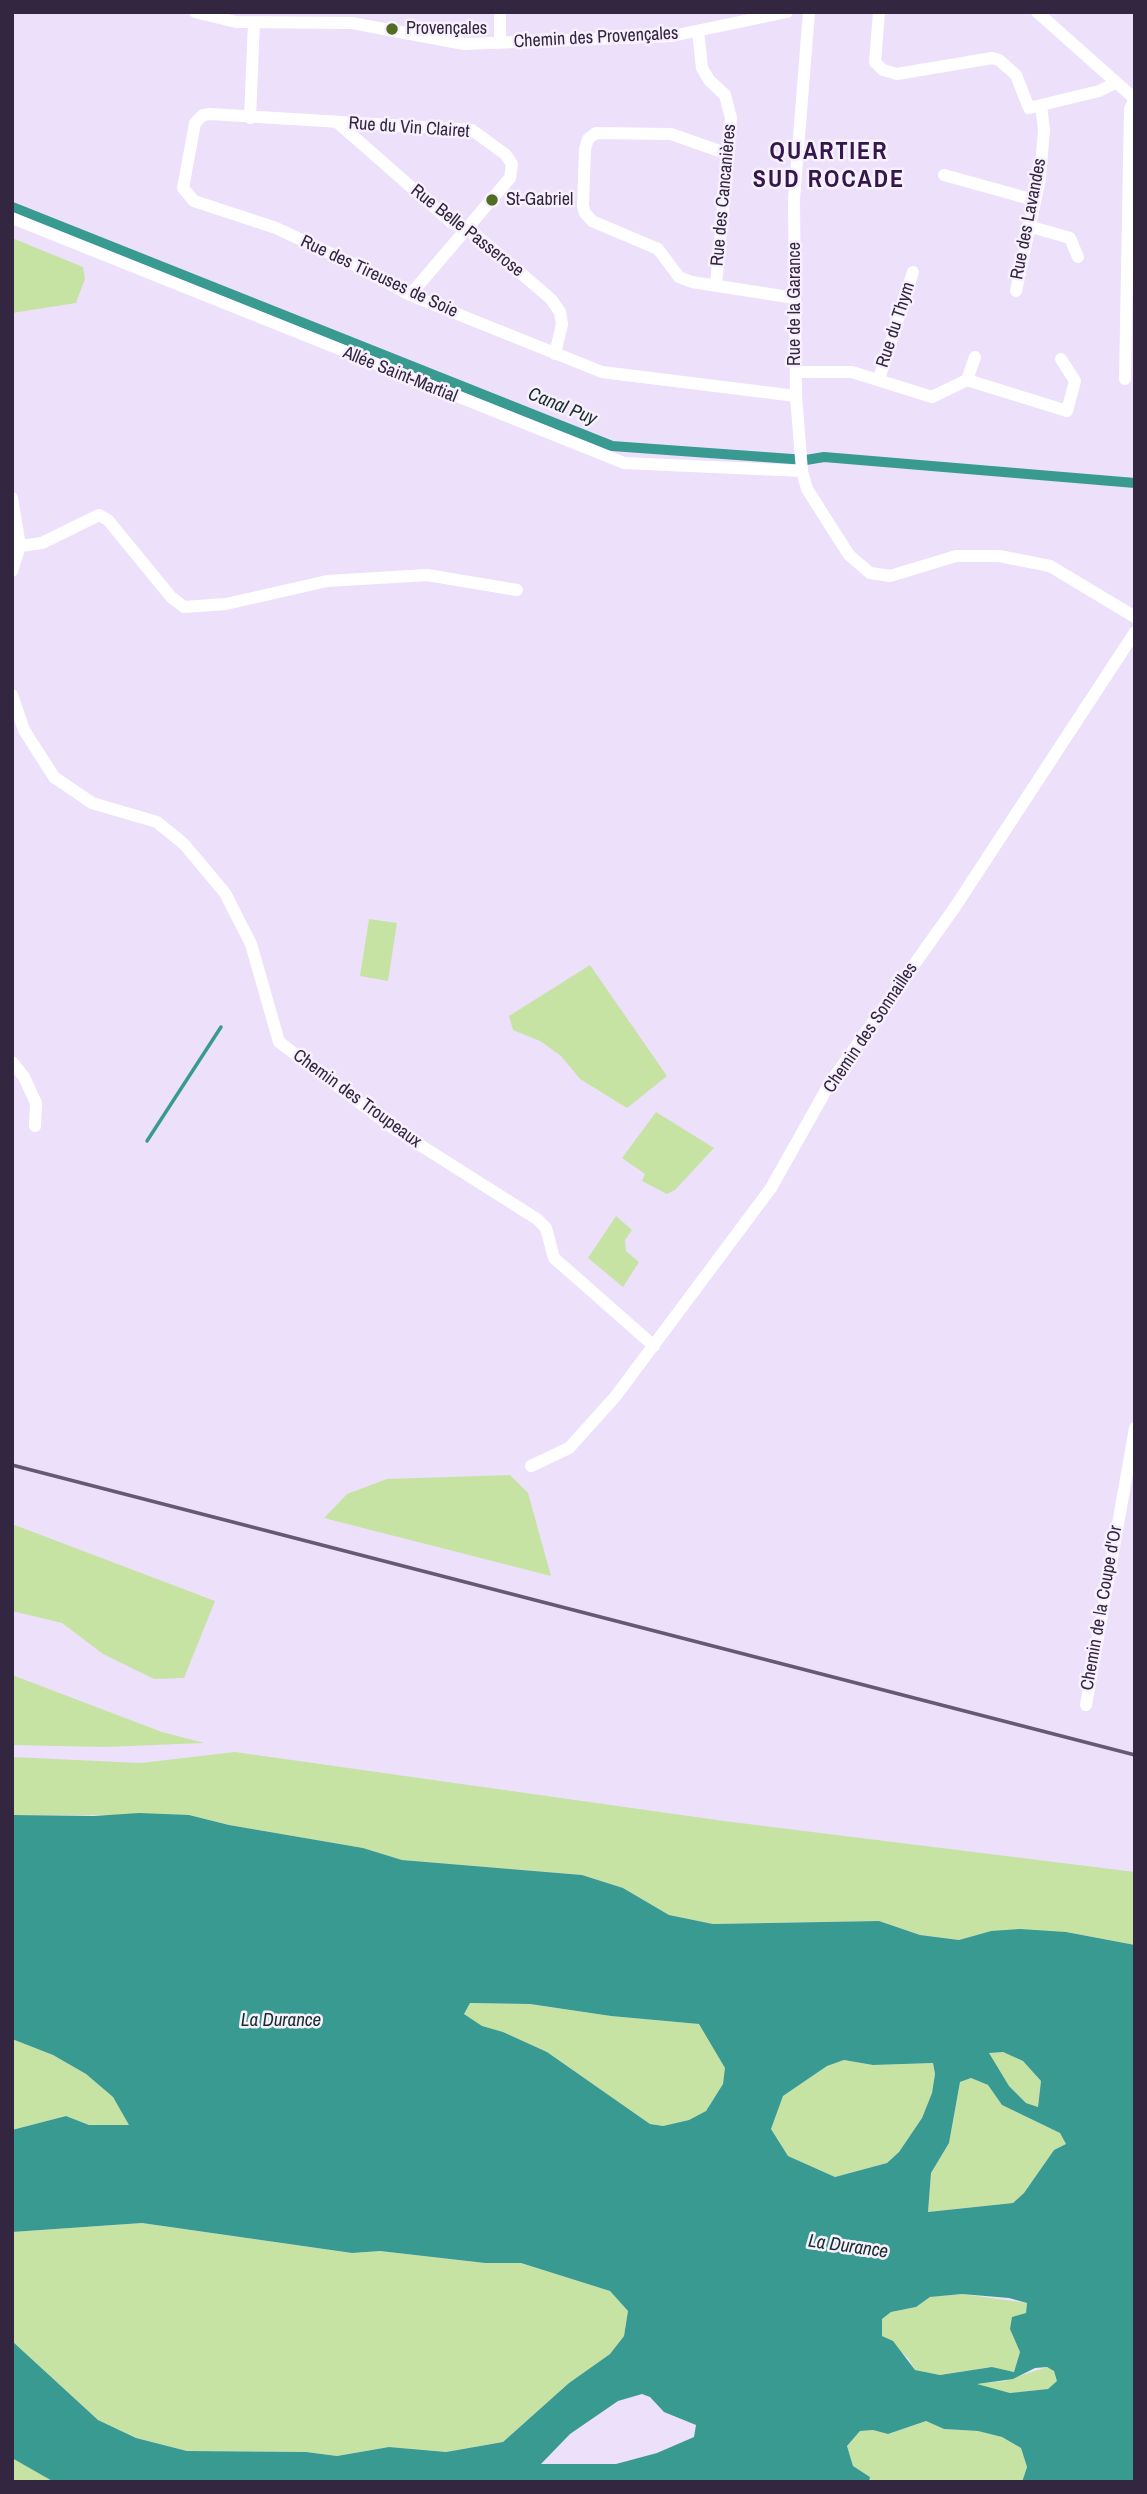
<!DOCTYPE html>
<html>
<head>
<meta charset="utf-8">
<style>
	body { margin:0 }
	#map { position:relative; width:1147px; height:2494px; overflow:hidden; background:#ede0fb; font-family:"Archivo Narrow",sans-serif }
	canvas { display:block }
	.frame { position:absolute; inset:0; border:14px solid #332640; pointer-events:none }
</style>
</head>
<body>
<div id="map">
<canvas width="1147" height="2494"></canvas>
<div class="frame"></div>
</div>
<script>
const g = document.querySelector('canvas').getContext('2d');
g.lineJoin = 'round';
function fill(path, color) {
  g.fillStyle = color;
  g.fill(path, 'evenodd');
}
function poly(rows) {
  const path = new Path2D();
  for (const r of rows) {
    path.moveTo(r[0], r[1]);
    for (let i = 2; i < r.length; i += 2) path.lineTo(r[i], r[i + 1]);
  }
  return path;
}
function strokePath(path, color, width, dash) {
  g.strokeStyle = color;
  g.lineWidth = width;
  g.lineCap = dash ? 'butt' : 'round';
  g.setLineDash(dash || []);
  g.stroke(path);
}
function drawText(font, color, halo, rows, align = 'center') {
  g.font = font + ' "Archivo Narrow",sans-serif';
  g.lineWidth = 5;
  g.setLineDash([]);
  g.textBaseline = 'middle';
  g.strokeStyle = halo;
  g.fillStyle = color;
  for (const [text, x, y, turn = 0] of rows) {
    g.save();
    g.translate(x, y);
    g.rotate((+turn || 0) * Math.PI / 180);
    g.textAlign = isNaN(turn) ? turn : align;
    if (halo) g.strokeText(text, 0, 0);
    g.fillText(text, 0, 0);
    g.restore();
  }
}
const green = poly([
	[12,238,83,267,85,279,76,303,12,313],
	[369,919,397,923,388,981,360,976],
	[590,965,667,1076,627,1108,580,1079,561,1056,540,1041,513,1030,509,1016],
	[656,1112,714,1148,675,1190,667,1194,642,1181,645,1174,622,1158],
	[616,1216,632,1230,625,1240,626,1251,639,1262,623,1287,588,1258],
	[510,1475,528,1493,551,1576,324,1518,347,1494,387,1479],
	[12,1524,215,1601,184,1678,154,1679,103,1654,62,1623,12,1611],
	[12,1675,162,1732,204,1743,105,1747,12,1745],
	[235,1752,724,1821,1135,1872,1135,1945,1066,1932,991,1931,959,1940,920,1935,879,1921,713,1924,669,1915,623,1888,582,1875,402,1860,363,1848,229,1825,189,1815,12,1815,12,1757,141,1763],
	[470,2003,530,2004,611,2016,700,2024,726,2068,723,2084,706,2111,689,2120,663,2126,650,2124,547,2052,503,2032,482,2027,464,2014],
	[12,2039,53,2055,86,2074,113,2097,130,2126,89,2125,66,2116,12,2130],
	[1003,2052,1023,2061,1041,2081,1038,2107,1026,2103,1009,2086,988,2053],
	[844,2060,873,2065,933,2063,935,2074,932,2093,922,2118,899,2152,887,2163,835,2177,788,2156,771,2129,783,2096,827,2066],
	[971,2078,988,2085,1002,2105,1060,2133,1066,2144,1054,2150,1024,2193,1013,2203,928,2212,931,2173,949,2143,960,2082],
	[142,2223,352,2253,380,2251,485,2263,521,2263,610,2291,628,2311,624,2336,610,2354,569,2383,503,2442,446,2452,389,2447,337,2456,306,2452,187,2451,136,2438,98,2420,12,2341,12,2232],
	[962,2294,1027,2303,1026,2313,1011,2329,1020,2352,1014,2372,992,2367,940,2375,915,2370,908,2358,882,2336,882,2319,891,2312,916,2307,930,2297],
	[1047,2367,1054,2370,1058,2381,1048,2389,1010,2393,974,2384,1005,2381],
	[926,2421,944,2429,978,2431,1002,2437,1021,2448,1027,2467,1022,2482,869,2482,870,2477,853,2466,847,2446,860,2431,873,2430,888,2434],
	[12,2458,18,2460,54,2482,12,2482]
]);
const water = poly([
	[139,1813,189,1815,229,1825,363,1848,402,1860,582,1875,623,1888,669,1915,713,1924,879,1921,920,1935,959,1940,991,1931,1020,1929,1066,1932,1135,1945,1135,2482,1022,2482,1027,2467,1021,2448,1002,2437,978,2431,944,2429,926,2421,888,2434,873,2430,860,2431,847,2446,853,2466,870,2477,869,2482,54,2482,12,2458,12,2341,98,2420,136,2438,187,2451,306,2452,337,2456,389,2447,446,2452,503,2442,569,2383,610,2354,624,2336,628,2311,610,2291,521,2263,485,2263,380,2251,352,2253,142,2223,12,2232,12,2130,66,2116,89,2125,129,2125,113,2097,86,2074,53,2055,12,2039,12,1815,94,1816],
	[470,2003,530,2004,611,2016,699,2024,725,2068,723,2084,706,2111,689,2120,663,2126,650,2124,547,2052,503,2032,482,2026,464,2014],
	[1003,2052,1023,2061,1041,2081,1038,2107,1026,2103,1009,2086,989,2053],
	[844,2060,873,2065,933,2063,935,2074,932,2093,922,2118,899,2152,887,2163,835,2177,788,2156,771,2129,783,2096,827,2066],
	[971,2078,988,2085,1002,2105,1060,2133,1066,2144,1054,2150,1024,2193,1013,2203,928,2212,931,2173,949,2143,960,2082],
	[962,2294,1009,2298,1027,2303,1026,2313,1012,2317,1010,2329,1020,2352,1014,2372,992,2367,940,2375,915,2370,893,2341,882,2336,882,2319,891,2312,916,2307,930,2297],
	[1047,2367,1054,2371,1057,2381,1048,2389,1010,2393,977,2384,1013,2379,1035,2368],
	[642,2394,650,2397,664,2412,696,2425,694,2437,657,2453,616,2464,541,2464,570,2434,618,2401]
]);
const stream = poly([
	[147,1141,221,1027]
]);
const canal = poly([
	[12,207,612,446,806,460,824,457,1135,483]
]);
const minor = poly([
	[195,12,236,22,352,23,464,44,672,36,787,12],
	[809,12,794,199,796,396,802,471,807,489,849,555,870,573,890,576,956,556,999,556,1050,566,1135,617],
	[879,12,875,62,883,70,897,74,992,58,999,60,1016,75,1029,108,1099,91,1115,83],
	[1037,12,1135,99],
	[698,31,702,68,709,80,725,95,731,118,716,285],
	[500,43,500,12],
	[250,118,254,23],
	[338,123,451,222,477,236,551,299,560,312,562,324,555,354],
	[728,154,671,134,596,133,588,139,585,149,583,206,585,213,592,221,658,249,679,277,692,282,795,298],
	[944,175,1034,200],
	[12,218,624,463,802,471],
	[1028,226,1070,238,1078,257],
	[1016,291,1040,178,1044,130,1041,105],
	[410,295,510,178,512,164,505,154,472,130,210,114,203,115,195,123,183,188,194,201,276,228,355,265,410,295,602,372,796,396],
	[796,372,852,372,932,397,967,380,975,357],
	[879,379,913,272],
	[1125,379,1130,109,1135,99],
	[967,380,1067,411,1075,381,1061,359],
	[12,498,20,546,12,571],
	[20,546,42,543,99,515,108,520,171,597,184,607,226,604,327,581,427,575,517,590],
	[12,695,24,730,54,777,92,803,157,822,184,844,225,893,251,944,279,1042,393,1128,537,1219,546,1228,554,1258,654,1346],
	[12,1062,24,1077,36,1103,35,1126],
	[531,1466,569,1448,615,1397,771,1188,830,1083,955,907,1135,632],
	[1086,1705,1135,1428]
]);
const rail = poly([
	[12,1465,1135,1755]
]);
const markers = [
	[392,29,7,"#516d21"],
	[492,200,7,"#516d21"]
];
const poiNames = [
	["Provençales",406,29],
	["St-Gabriel",506,200]
];
const streetNames = [
	["Chemin des Provençales",596,38,-3],
	["Rue du Vin Clairet",409,128,4],
	["Rue des Cancanières",724,195,-85],
	["Rue des Lavandes",1029,219,-79],
	["Rue Belle Passerose",467,231,38],
	["Rue des Tireuses de Soie",379,277,25],
	["Rue de la Garance",795,304,-90],
	["Rue du Thym",896,325,-72],
	["Allée Saint-Martial",400,375,22],
	["Chemin des Sonnailles",871,1028,-56],
	["Chemin des Troupeaux",357,1099,36],
	["Chemin de la Coupe d'Or",1102,1608,-80]
];
const waterNames = [
	["Canal Puy",562,407,22],
	["La Durance",281,2021],
	["La Durance",848,2247,8]
];
const districtNames = [
	["QUARTIER",829,153],
	["SUD ROCADE",829,181]
];
fill(green, '#c7e3a4');
fill(water, '#399a92');
strokePath(stream, '#399a92', 3.5);
strokePath(canal, '#399a92', 10);
strokePath(minor, '#fff', 12);
strokePath(rail, '#665974', 3.5);
for (const [x, y, r, color] of markers) {
  const dot = new Path2D();
  dot.arc(x, y, r, 0, 2 * Math.PI);
  g.fillStyle = color;
  g.fill(dot);
  strokePath(dot, '#f7f1fe', 2.5);
}
drawText('18px', '#332640', '#f7f1fe', poiNames, 'left');
drawText('18px', '#332640', '#f7f1fe', streetNames);
drawText('italic 19px', '#172e2b', '#f7f1fe', waterNames);
g.letterSpacing = '2px';
drawText('bold 24px', '#36174d', '#f7f1fe', districtNames);
g.letterSpacing = '0px';
</script>
</body>
</html>
